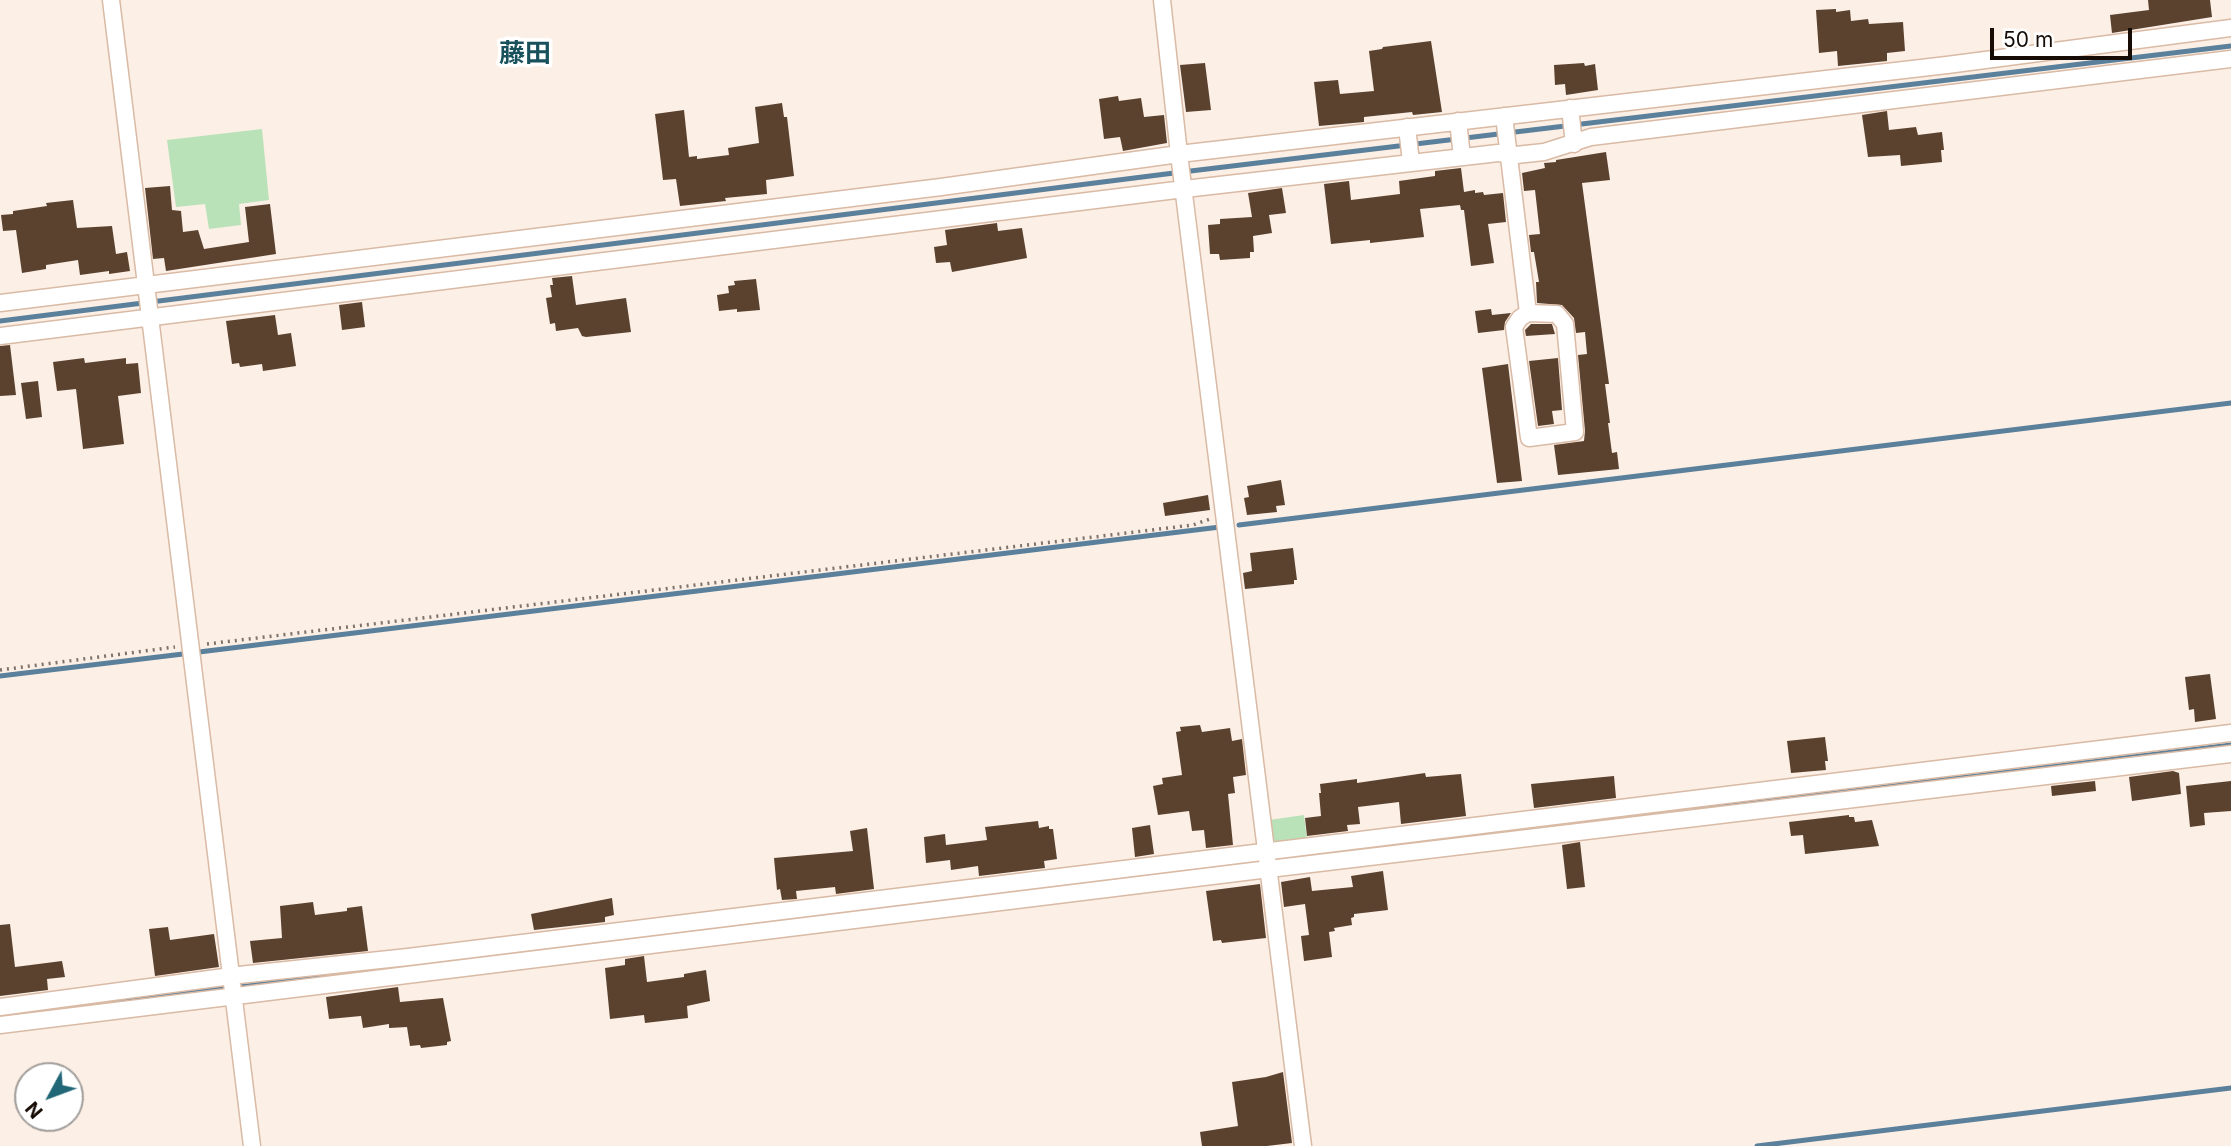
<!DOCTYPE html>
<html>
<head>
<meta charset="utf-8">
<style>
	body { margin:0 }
	#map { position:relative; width:2231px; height:1146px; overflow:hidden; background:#fcefe6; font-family:Inter,sans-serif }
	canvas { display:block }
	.north { position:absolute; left:14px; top:1062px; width:70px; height:70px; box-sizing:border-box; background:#fff; border:2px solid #a29e9b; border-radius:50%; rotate:229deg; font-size:19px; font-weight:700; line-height:28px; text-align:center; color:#160c05 }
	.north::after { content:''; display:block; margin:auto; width:24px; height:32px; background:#216777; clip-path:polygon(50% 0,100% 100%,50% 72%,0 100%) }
	.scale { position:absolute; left:1990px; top:28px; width:142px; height:32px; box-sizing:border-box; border:4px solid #160c05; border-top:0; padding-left:9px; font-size:21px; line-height:24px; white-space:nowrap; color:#160c05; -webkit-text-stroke:5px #fff; paint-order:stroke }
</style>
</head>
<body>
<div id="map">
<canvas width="2231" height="1146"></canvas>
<div class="north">N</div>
<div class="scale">50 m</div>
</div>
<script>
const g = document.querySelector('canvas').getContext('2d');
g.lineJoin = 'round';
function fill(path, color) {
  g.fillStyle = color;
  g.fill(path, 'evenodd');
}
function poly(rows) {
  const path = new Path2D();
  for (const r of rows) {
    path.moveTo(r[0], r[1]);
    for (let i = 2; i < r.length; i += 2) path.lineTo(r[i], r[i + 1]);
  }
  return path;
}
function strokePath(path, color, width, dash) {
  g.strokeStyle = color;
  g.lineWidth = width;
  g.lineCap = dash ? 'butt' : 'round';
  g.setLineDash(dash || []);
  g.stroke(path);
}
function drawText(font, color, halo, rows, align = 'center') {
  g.font = font + ' Inter,"Noto Sans JP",sans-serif';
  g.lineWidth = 7;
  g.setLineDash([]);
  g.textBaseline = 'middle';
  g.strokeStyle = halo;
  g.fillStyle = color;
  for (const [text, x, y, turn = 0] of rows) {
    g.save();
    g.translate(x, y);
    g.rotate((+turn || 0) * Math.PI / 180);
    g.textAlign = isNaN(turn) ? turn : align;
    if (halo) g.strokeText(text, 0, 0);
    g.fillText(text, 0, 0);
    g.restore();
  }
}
const green = poly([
	[262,129,269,200,239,204,241,225,209,229,205,204,176,207,167,140],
	[1304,815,1307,839,1275,844,1271,840,1269,820]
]);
const stream = poly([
	[0,321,1174,173,2231,46],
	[1239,525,2231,403],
	[199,652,1220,527],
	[0,676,183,654],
	[0,1016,2231,745],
	[1757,1146,2231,1088]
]);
const building = poly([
	[2148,0,2210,0,2212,17,2112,33,2110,15,2149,10],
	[1836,9,1836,12,1850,10,1851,21,1868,19,1869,24,1903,22,1905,51,1887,53,1887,61,1838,66,1837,51,1819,53,1816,10],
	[1431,41,1442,112,1413,115,1412,112,1364,117,1364,122,1319,126,1314,82,1338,80,1340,94,1374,91,1369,51,1382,49,1383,47],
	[1205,63,1211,110,1186,112,1180,65],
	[1584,63,1585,66,1595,64,1598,90,1566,95,1565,84,1555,85,1554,65],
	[1118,96,1119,101,1141,98,1144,117,1164,115,1167,143,1123,151,1120,137,1104,139,1099,99],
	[782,103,784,117,787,117,794,176,766,180,767,194,725,198,726,201,680,206,676,179,663,180,655,114,684,110,689,157,697,156,697,159,729,155,728,148,759,143,755,107],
	[1887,111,1889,130,1916,127,1918,135,1942,132,1944,150,1941,150,1942,162,1901,166,1900,155,1868,157,1862,115],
	[1606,152,1610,180,1582,183,1609,384,1605,384,1610,423,1608,423,1612,453,1617,452,1619,469,1558,475,1554,445,1584,441,1585,431,1578,355,1587,354,1585,332,1576,333,1574,318,1562,305,1537,303,1536,282,1539,282,1534,252,1531,252,1529,235,1540,234,1535,190,1524,191,1522,173,1545,168,1544,163,1556,162,1556,160],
	[1461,168,1464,192,1475,190,1475,193,1483,192,1484,195,1503,193,1506,222,1488,224,1494,263,1471,266,1464,210,1461,210,1460,205,1420,209,1424,237,1370,243,1370,240,1331,244,1324,184,1349,181,1351,200,1400,194,1399,181,1435,176,1435,171],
	[170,186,172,210,181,211,183,232,198,230,204,249,249,242,245,207,270,204,276,254,166,271,164,258,153,259,145,188],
	[1282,188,1286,213,1269,215,1272,233,1253,236,1254,252,1250,252,1250,258,1220,260,1219,254,1210,254,1208,225,1220,224,1220,219,1252,217,1248,193],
	[73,200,77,228,112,226,116,254,127,252,130,271,109,274,109,271,80,275,78,260,46,265,46,269,22,273,16,230,3,231,1,215,13,214,13,211,47,206,46,203],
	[997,223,998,231,1022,228,1027,258,952,272,950,262,936,263,934,247,947,245,945,230],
	[572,276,576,305,626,298,631,332,586,337,582,336,578,328,556,331,555,323,550,324,546,298,552,297,550,285,553,285,552,278],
	[756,279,760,310,737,312,737,309,719,311,717,295,729,293,728,286,735,285,734,281],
	[362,302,365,327,342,330,339,305],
	[1491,309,1492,315,1511,313,1505,322,1504,330,1478,333,1475,311],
	[275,315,278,335,291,333,296,366,263,371,262,364,240,367,239,363,232,364,226,321],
	[1531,324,1552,324,1555,334,1526,336,1525,330],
	[10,345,16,395,0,396,0,346],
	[84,358,85,363,126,358,126,364,138,363,141,393,118,396,124,444,83,449,76,389,57,391,53,362],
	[1558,358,1562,410,1552,411,1554,424,1538,426,1529,361],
	[1508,364,1522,481,1497,483,1482,368],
	[38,381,42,417,26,419,21,383],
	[1281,480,1285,505,1276,506,1277,512,1247,515,1244,498,1249,497,1247,486],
	[1208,495,1210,510,1165,516,1163,503],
	[1293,548,1297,580,1294,580,1294,584,1245,589,1243,573,1252,571,1250,553],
	[2210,674,2216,719,2195,722,2194,709,2189,710,2185,677],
	[1200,725,1202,732,1230,728,1232,741,1242,739,1246,775,1233,777,1235,793,1228,794,1233,845,1206,848,1204,830,1192,831,1189,811,1158,815,1153,786,1163,784,1162,778,1182,775,1176,732,1181,731,1180,727],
	[1825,737,1828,761,1825,761,1826,770,1791,773,1787,741],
	[2173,771,2179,773,2181,794,2132,801,2129,777],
	[1425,773,1426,777,1461,774,1466,816,1401,824,1399,802,1358,807,1360,824,1347,825,1348,831,1307,836,1305,818,1321,816,1319,793,1321,793,1320,784,1357,779,1357,783],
	[1614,776,1616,798,1534,808,1531,784],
	[2095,781,2096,791,2052,796,2051,786],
	[2231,781,2231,811,2204,813,2205,825,2190,827,2186,786],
	[1849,815,1849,817,1854,817,1855,822,1872,820,1879,846,1805,854,1803,835,1791,836,1789,822],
	[1038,821,1039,828,1049,826,1049,829,1053,829,1057,859,1044,861,1045,868,979,876,978,866,951,870,950,860,926,863,924,837,945,834,946,845,987,840,985,827],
	[1150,825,1154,854,1135,857,1132,828],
	[867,828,874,889,836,894,835,887,796,891,797,899,782,900,780,889,777,890,774,858,853,851,850,831],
	[1580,842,1585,887,1567,889,1562,845],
	[1383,871,1388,910,1354,914,1354,917,1351,918,1352,925,1334,928,1335,931,1329,932,1332,957,1304,961,1301,936,1309,935,1305,904,1284,907,1281,882,1310,877,1312,891,1353,887,1351,876],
	[1260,884,1266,938,1222,943,1221,940,1213,941,1206,891],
	[612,898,614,915,605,917,605,922,534,930,531,914],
	[313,902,315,915,347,911,347,908,362,906,368,951,253,963,250,941,282,938,280,906],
	[10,924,15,967,62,961,65,977,47,979,48,990,0,996,0,925],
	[168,927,170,940,214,934,219,967,155,976,149,929],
	[644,956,647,982,684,977,684,974,706,970,710,1001,687,1006,688,1018,645,1023,644,1015,610,1019,605,968,625,965,625,959],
	[398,987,400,1002,443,998,451,1041,447,1042,447,1045,421,1048,420,1045,410,1046,407,1027,389,1028,389,1024,363,1028,361,1016,329,1019,326,997],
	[1283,1072,1292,1143,1267,1146,1202,1146,1200,1132,1238,1126,1232,1082,1266,1077]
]);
const path = poly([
	[207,644,1193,525,1210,519],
	[0,670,175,647]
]);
const minor = poly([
	[111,0,252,1146],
	[1162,0,1179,154,1303,1146],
	[1570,108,1574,144],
	[1504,116,1528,313,1520,318,1514,327,1529,438,1575,432,1565,324,1557,314,1528,313],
	[1458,121,1462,157],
	[1407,127,1411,162],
	[0,303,941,187,1179,154,1947,65,2231,28],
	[0,336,1176,190,1498,153,1516,155,1544,152,1591,137,2231,59],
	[0,1007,239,975,408,957,2231,733],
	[0,1025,1269,869,2231,754]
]);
const quarterNames = [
	["藤田",525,54]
];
fill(green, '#bae2b8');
strokePath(stream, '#5b809b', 5);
fill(building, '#5b422f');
strokePath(minor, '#d9baa5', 19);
strokePath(path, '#7e726b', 3.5, [2, 5]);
strokePath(minor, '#fff', 16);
drawText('bold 26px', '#18505c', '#fff', quarterNames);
</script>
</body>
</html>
